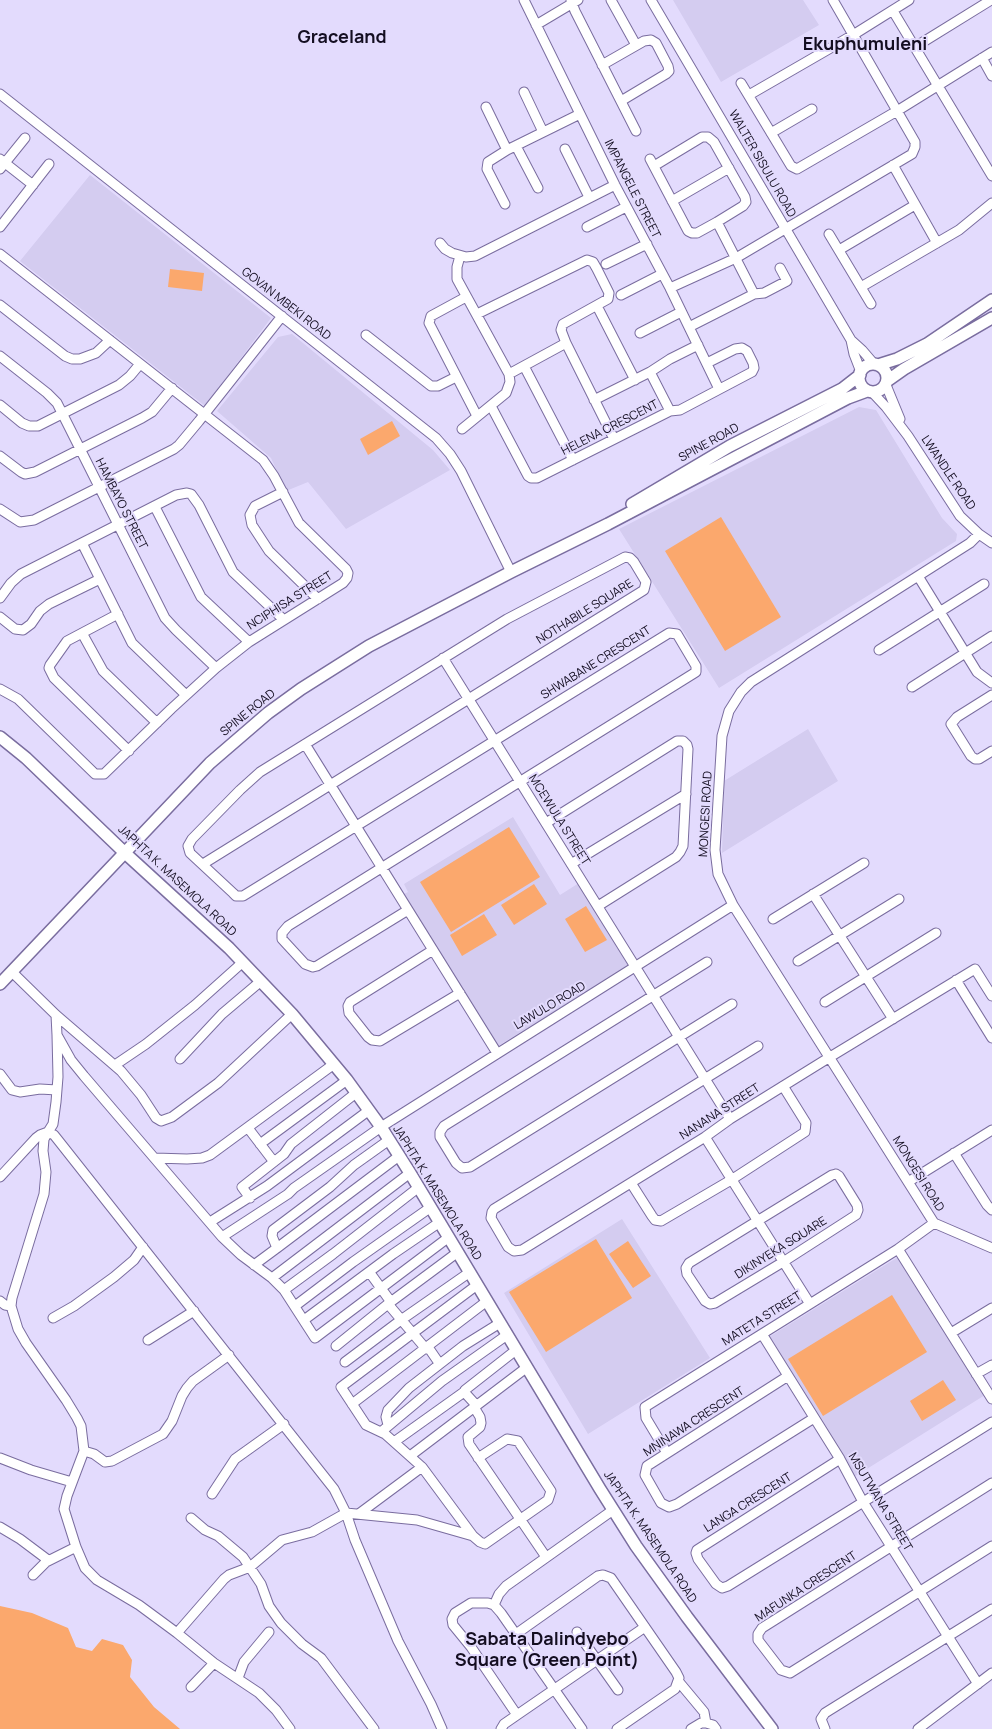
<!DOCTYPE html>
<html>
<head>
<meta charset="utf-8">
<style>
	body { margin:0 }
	canvas { display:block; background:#e3dbfd }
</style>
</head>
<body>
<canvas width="992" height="1729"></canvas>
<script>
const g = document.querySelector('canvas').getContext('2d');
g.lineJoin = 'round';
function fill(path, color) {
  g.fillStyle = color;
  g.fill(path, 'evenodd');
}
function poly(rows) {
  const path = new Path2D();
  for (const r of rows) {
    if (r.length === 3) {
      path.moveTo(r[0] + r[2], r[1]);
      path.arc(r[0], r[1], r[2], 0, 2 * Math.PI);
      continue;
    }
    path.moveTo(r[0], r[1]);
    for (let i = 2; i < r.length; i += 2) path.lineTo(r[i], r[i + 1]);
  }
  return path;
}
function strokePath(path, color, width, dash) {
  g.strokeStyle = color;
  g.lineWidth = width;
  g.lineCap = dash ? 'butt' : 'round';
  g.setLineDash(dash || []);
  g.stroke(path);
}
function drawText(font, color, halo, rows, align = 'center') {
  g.font = font + ' Manrope,sans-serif';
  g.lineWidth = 4;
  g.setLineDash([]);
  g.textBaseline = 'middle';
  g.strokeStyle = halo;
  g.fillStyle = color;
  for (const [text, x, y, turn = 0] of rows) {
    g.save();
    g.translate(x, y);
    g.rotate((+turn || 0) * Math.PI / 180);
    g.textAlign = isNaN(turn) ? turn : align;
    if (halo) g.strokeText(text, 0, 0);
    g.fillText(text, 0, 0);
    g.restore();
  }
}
const built = poly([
	[673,0,803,0,819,25,721,82],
	[90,175,271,318,205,406,20,261],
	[292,334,433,450,450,470,346,529,308,482,286,491,271,458,217,411,278,337],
	[859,407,876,410,942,518,957,534,956,541,719,688,619,529],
	[808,729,838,781,722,853,724,781],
	[513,817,560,895,579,883,630,965,498,1046,404,894,408,892,404,884],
	[622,1219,710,1358,588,1434,504,1293],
	[898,1257,985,1395,854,1477,769,1337]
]);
const green = poly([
	[170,269,204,273,202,291,168,287],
	[392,421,400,436,368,455,360,439],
	[721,517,781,617,725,651,665,551],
	[509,827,540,877,451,932,420,882],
	[534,884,547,904,514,925,501,905],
	[586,906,607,940,585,952,565,919],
	[484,914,497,935,462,956,450,935],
	[596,1239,632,1298,546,1352,509,1292],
	[628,1241,651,1276,633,1288,609,1254],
	[892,1295,927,1352,823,1416,788,1359],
	[943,1380,956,1400,922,1421,910,1401],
	[0,1606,32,1613,68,1628,76,1647,92,1651,102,1639,123,1645,132,1660,130,1677,154,1707,180,1729,0,1729]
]);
const minor = poly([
	[524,0,615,185,670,288,719,389],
	[571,0,575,11,636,131],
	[611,0,636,45],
	[651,0,851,340,862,350,874,364],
	[893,11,992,176],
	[536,25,578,0],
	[915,47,991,0],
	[982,58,992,76],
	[602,65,644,41,651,40,656,43,668,66,669,71,666,74,621,101],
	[741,83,791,166,797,169,897,111,992,52],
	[524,92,543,132],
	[0,94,436,438,450,454,461,471,511,572],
	[749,95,853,35,909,0],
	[486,107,507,150],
	[771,133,812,109],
	[516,146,538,188],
	[565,149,589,197],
	[0,159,33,185],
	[650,159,688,231,692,233,697,233,717,222,743,206,746,202,745,197,714,142,708,137,702,137,654,166],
	[893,165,937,243],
	[0,169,25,138],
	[672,201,729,168],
	[505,204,487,169,488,162,507,150,580,114],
	[717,222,754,294],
	[0,227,49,164],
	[587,227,626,207],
	[829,234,871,304],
	[440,243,445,249,452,253,466,257,475,256,615,185],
	[839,250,915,205],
	[0,254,263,460,274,476,299,523,346,569,348,573,347,578,343,583,249,642,216,668,171,709,104,774,95,774,18,699,0,689],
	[460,256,457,267,457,279,509,374,510,382,506,393,462,429],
	[606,264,647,244],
	[861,287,959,230,992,203],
	[670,288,736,258,912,154,915,147,915,142,833,0],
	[621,295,662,274],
	[466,297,431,316,429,323,477,416],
	[0,305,65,356,72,359,80,359,96,353,110,340],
	[597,306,635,380],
	[477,314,587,260,593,262,597,269,609,293,608,299,563,324,561,330,566,343,509,374],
	[689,327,754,294,764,293,787,281,780,268],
	[640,333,681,312],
	[366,335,431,386,438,386,456,377],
	[851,340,854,354,861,372],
	[566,343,614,439],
	[0,356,47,393,57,403,165,618,176,630,216,668],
	[524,366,573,460],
	[650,372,670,359,698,345],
	[886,385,900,419],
	[872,392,886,407,908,436,960,516,979,534,992,543],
	[0,405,22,423,29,426,38,426,119,385,130,376,140,364],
	[491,406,528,476,531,478,537,478,670,411,650,372,594,400],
	[670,411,680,410,752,372,754,368,753,363,747,351,742,348,735,349,707,363],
	[0,456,21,472,25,474,35,472,142,418,152,412,172,388],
	[283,492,255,506,250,515,252,525,269,551,318,599],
	[155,507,201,597,249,642],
	[0,509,20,522,34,520,174,449,179,445,199,421,282,316],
	[979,534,970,543,751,682,741,692,729,711,722,736,715,850,718,874,733,905,934,1223,992,1248],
	[82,543,132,643,186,695],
	[918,576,977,672,992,683],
	[0,598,11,583,21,574,176,495,187,493,191,494,199,505,233,572,284,620],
	[118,614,67,641,50,665,49,668,54,678,129,751],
	[0,617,15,629,23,630,31,624,40,611,49,604,100,579],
	[82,633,103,671,157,723],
	[879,650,984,584],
	[443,658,730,1119],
	[912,687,992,636],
	[992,695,957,717,951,724,971,756,975,759,979,759,992,751],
	[305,744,497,1053],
	[546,823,677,741,683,741,687,745,688,749,683,846,680,852,676,857,598,906],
	[203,864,644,590,646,582,634,562,630,558,625,557,507,619,260,772,240,790,192,839,188,846,190,853,233,893,236,896,243,896,669,633,677,634,696,666,696,672,288,926,282,933,282,939,305,964,313,967,317,966,408,910],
	[571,864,686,794],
	[813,894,893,1019],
	[773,919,864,863],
	[433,950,350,1002,348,1006,349,1013,368,1037,372,1040,380,1041,460,993],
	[798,961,899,899],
	[707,962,444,1126,440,1132,440,1137,456,1163,462,1168,470,1167,732,1004],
	[12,972,56,1015,121,1071,141,1095,156,1118,161,1121,172,1117,218,1083,292,1014],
	[956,980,992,1038],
	[825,1002,936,933],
	[56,1015,57,1035,71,1060,84,1076,222,1237,241,1255,272,1278,284,1290,315,1338,449,1237],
	[57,1035,58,1077,56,1102,53,1124,48,1132,54,1135,58,1140,334,1489,346,1513,355,1540,398,1641,431,1704,442,1729],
	[758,1046,494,1209,492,1212,491,1218,508,1247,514,1251,522,1250,705,1137,730,1119,830,1057,975,969,992,996],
	[180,1059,222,1014,261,981],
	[115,1065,146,1044,195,1005,243,962],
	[0,1074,12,1090,20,1092,40,1089,57,1090],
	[248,1128,274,1162],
	[48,1132,44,1139,43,1151,46,1172,44,1194,12,1298,11,1306,18,1329,26,1343,66,1400,77,1418,81,1426,84,1451,94,1454,105,1462,112,1461,163,1434,172,1421,182,1396,187,1388,193,1381,229,1355],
	[705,1137,810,1304],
	[389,1140,354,1165,330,1187,273,1230,272,1236,277,1248,399,1156],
	[260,1144,347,1080],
	[954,1153,987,1205,992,1210],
	[155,1158,187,1159,202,1158,210,1155,334,1064],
	[836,1174,839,1176,857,1205,858,1210,856,1215,783,1262,715,1303,710,1304,705,1301,687,1274,686,1268,689,1263,832,1175,836,1174],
	[0,1177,36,1138,40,1135,48,1132],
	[908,1182,992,1130],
	[631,1183,652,1216,655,1220,661,1221,731,1180,805,1132,806,1123,783,1086],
	[250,1198,242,1187,284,1154,291,1144,356,1093],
	[210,1222,267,1186,368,1111],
	[222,1237,288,1194,294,1188,381,1127,733,905],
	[898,1249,992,1399],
	[254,1265,277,1248],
	[370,1273,391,1302],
	[272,1278,410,1173],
	[477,1285,341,1387,366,1425,385,1434,422,1467,473,1536,480,1542,485,1544,548,1500,551,1491,518,1441,507,1439,478,1458],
	[284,1290,333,1254,419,1187],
	[0,1301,5,1305,11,1306],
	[388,1304,426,1349],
	[295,1306,353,1262,431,1207],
	[53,1318,74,1306,114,1277,134,1260,143,1247],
	[304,1320,393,1254,440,1222],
	[951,1333,992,1308],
	[762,1334,840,1459,863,1502,978,1684],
	[148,1340,194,1311],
	[336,1346,388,1304,458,1252],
	[428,1347,439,1363],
	[345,1362,401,1320,470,1272],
	[976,1374,992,1365],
	[788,1376,647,1466,645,1475,661,1503,669,1507,677,1504,814,1418],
	[352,1404,487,1301],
	[476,1405,466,1394,465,1390,516,1350],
	[474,1407,480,1417,481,1423,480,1427,468,1437,469,1444,546,1557],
	[388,1425,386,1417,388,1410,409,1388,463,1346,500,1323],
	[381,1432,442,1381,507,1335],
	[394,1442,464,1392],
	[84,1451,67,1496,64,1509,76,1547,85,1568,97,1580,139,1605,177,1633,214,1663,259,1693,276,1710,290,1729],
	[667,1453,646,1418,645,1407,898,1249,934,1223],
	[410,1456,526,1368],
	[0,1458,31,1470,72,1482],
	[840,1459,697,1550,696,1553,698,1559,716,1584,722,1588,728,1586,992,1422],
	[992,1483,762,1628,758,1634,758,1640,781,1670,790,1673,992,1546],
	[212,1494,235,1459,284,1424],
	[360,1513,422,1467],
	[191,1518,205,1530,218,1536,243,1557,261,1584,269,1606,281,1623,302,1644,321,1658,374,1729],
	[0,1527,20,1539,48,1560],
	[33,1575,46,1562,76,1547],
	[494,1605,499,1594,506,1586,613,1510],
	[577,1632,618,1690],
	[177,1633,224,1579,229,1575,250,1567,282,1540,312,1532,346,1513,417,1520,473,1536],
	[516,1634,598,1576,603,1575,611,1578,676,1672,679,1678,675,1689,617,1729],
	[238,1678,244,1662,269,1632],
	[679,1682,704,1712,706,1723],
	[191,1687,214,1663],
	[517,1715,471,1647,453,1625,452,1619,455,1613,471,1603,488,1603,494,1605,501,1613,582,1729],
	[501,1729,504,1724,517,1715,645,1627],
	[691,1729,701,1723,706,1723,713,1725,716,1729],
	[825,1729,821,1719,825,1713,992,1609],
	[918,1729,992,1673]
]);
const major = poly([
	[873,378,14],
	[878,365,897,359,927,344,992,300],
	[887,381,904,369,992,318],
	[632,504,730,446,842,389,860,375],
	[0,737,26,758,125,853,229,948,292,1014,347,1080,381,1127,410,1173,600,1489,636,1546,687,1617,772,1729],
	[0,984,210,763,268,713,301,689,369,646,511,572,608,524,848,398,867,391]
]);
const streetNames = [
	["WALTER SISULU ROAD",762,164,60],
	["IMPANGELE STREET",632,189,63],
	["GOVAN MBEKI ROAD",286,304,38],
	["HELENA CRESCENT",610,428,-27],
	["SPINE ROAD",709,443,-29],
	["LWANDLE ROAD",948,473,56],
	["HAMBAYO STREET",121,504,63],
	["NCIPHISA STREET",290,601,-32],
	["NOTHABILE SQUARE",585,612,-32],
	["SHWABANE CRESCENT",596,663,-32],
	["SPINE ROAD",248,713,-39],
	["MONGESI ROAD",706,814,-87],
	["MCEWULA STREET",559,820,58],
	["JAPHTA K. MASEMOLA ROAD",177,881,43],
	["LAWULO ROAD",550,1006,-31],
	["NANANA STREET",720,1112,-33],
	["MONGESI ROAD",918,1174,58],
	["JAPHTA K. MASEMOLA ROAD",437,1193,58],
	["DIKINYEKA SQUARE",781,1248,-32],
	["MATETA STREET",762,1319,-32],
	["MNINAWA CRESCENT",694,1422,-33],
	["MSUTWANA STREET",880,1502,59],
	["LANGA CRESCENT",748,1503,-32],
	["JAPHTA K. MASEMOLA ROAD",650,1537,56],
	["MAFUNKA CRESCENT",806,1587,-33]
];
const districtNames = [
	["Graceland",342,38],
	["Ekuphumuleni",865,45],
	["Sabata Dalindyebo",547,1640],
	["Square (Green Point)",547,1661]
];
fill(built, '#d4ccf0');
fill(green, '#fba86d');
strokePath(minor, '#7a6d9f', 11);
strokePath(major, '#7a6d9f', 14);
strokePath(minor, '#fff', 9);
strokePath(major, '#fff', 11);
drawText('12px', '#140e21', '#e3dbfd', streetNames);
drawText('bold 18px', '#140e21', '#e3dbfd', districtNames);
</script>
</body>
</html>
